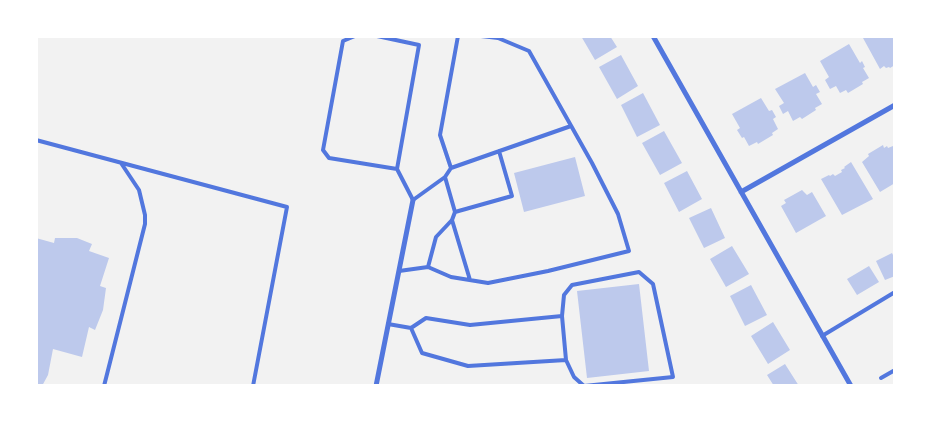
<!DOCTYPE html>
<html>
<head>
<meta charset="utf-8">
<style>
	body { margin:0 }
	#map { position:relative; width:931px; height:422px; overflow:hidden; background:#f2f2f2; font-family:"Nunito Sans",sans-serif }
	canvas { display:block }
	.frame { position:absolute; inset:0; border:38px solid #fff; pointer-events:none }
</style>
</head>
<body>
<div id="map">
<canvas width="931" height="422"></canvas>
<div class="frame"></div>
</div>
<script>
const g = document.querySelector('canvas').getContext('2d');
g.lineJoin = 'round';
function fill(path, color) {
  g.fillStyle = color;
  g.fill(path, 'evenodd');
}
function poly(rows) {
  const path = new Path2D();
  for (const r of rows) {
    path.moveTo(r[0], r[1]);
    for (let i = 2; i < r.length; i += 2) path.lineTo(r[i], r[i + 1]);
  }
  return path;
}
function strokePath(path, color, width, dash) {
  g.strokeStyle = color;
  g.lineWidth = width;
  g.lineCap = dash ? 'butt' : 'round';
  g.setLineDash(dash || []);
  g.stroke(path);
}
const building = poly([
	[581,36,610,36,617,47,595,60],
	[866,36,895,36,895,65,890,68,889,67,886,68,884,66,880,69,863,38],
	[849,44,860,63,862,61,865,67,863,68,869,78,862,82,863,84,848,93,846,90,840,93,836,86,830,89,825,80,829,77,820,61],
	[621,55,638,86,617,99,599,67],
	[805,73,813,87,816,85,820,92,816,94,822,104,815,108,816,110,802,119,800,117,793,121,788,111,783,114,779,106,784,103,775,89],
	[643,93,660,125,637,137,621,105],
	[761,98,769,111,772,110,776,117,773,119,778,129,772,133,773,135,758,144,757,142,749,146,744,137,742,138,737,130,740,128,732,114],
	[664,131,682,163,660,175,642,143],
	[883,145,884,148,887,146,888,148,893,146,895,149,895,183,880,192,862,162,869,156,868,154],
	[575,157,585,196,524,212,514,173],
	[851,162,873,199,842,215,821,179,829,175,830,176,833,174,835,176,842,172,841,170,845,168,844,167],
	[687,171,702,199,679,212,664,183],
	[802,190,807,195,812,192,826,216,796,233,781,206,786,203,784,200],
	[711,208,725,238,704,248,689,218],
	[36,238,54,243,55,238,77,238,92,244,89,251,109,258,100,286,106,288,103,310,95,330,89,327,82,357,53,349,48,375,42,386,36,386],
	[732,246,749,274,726,287,710,259],
	[892,253,895,259,895,276,885,280,876,261],
	[869,266,879,282,857,295,847,279],
	[639,284,649,371,587,378,577,291],
	[751,285,767,315,745,326,730,296],
	[773,322,790,350,768,364,751,336],
	[785,364,799,386,774,386,767,375]
]);
const service = poly([
	[355,36,343,41,323,150,329,158,397,169],
	[377,36,419,45,397,169,413,200,445,177,451,168,440,135,458,36],
	[36,140,287,207,253,386],
	[451,168,571,126],
	[445,177,455,212,452,220,436,237,428,267,451,277,488,283,548,271,629,251,618,214,592,163,529,51,498,38,481,36],
	[455,212,512,196,499,151],
	[452,220,470,280],
	[399,271,428,267],
	[562,316,566,360],
	[388,324,411,328,426,318,470,325,562,316,564,295,572,285,639,272,653,284,673,377,584,386,574,377,566,360,468,366,422,353,411,328],
	[822,336,895,292],
	[881,378,895,370],
	[104,386,145,224,145,215,139,190,121,163],
	[274,386,279,386]
]);
const minor = poly([
	[653,36,851,386],
	[741,192,895,105],
	[376,386,413,200]
]);
fill(building, '#bdc9ec');
strokePath(service, '#5277de', 4);
strokePath(minor, '#5277de', 5);
</script>
</body>
</html>
